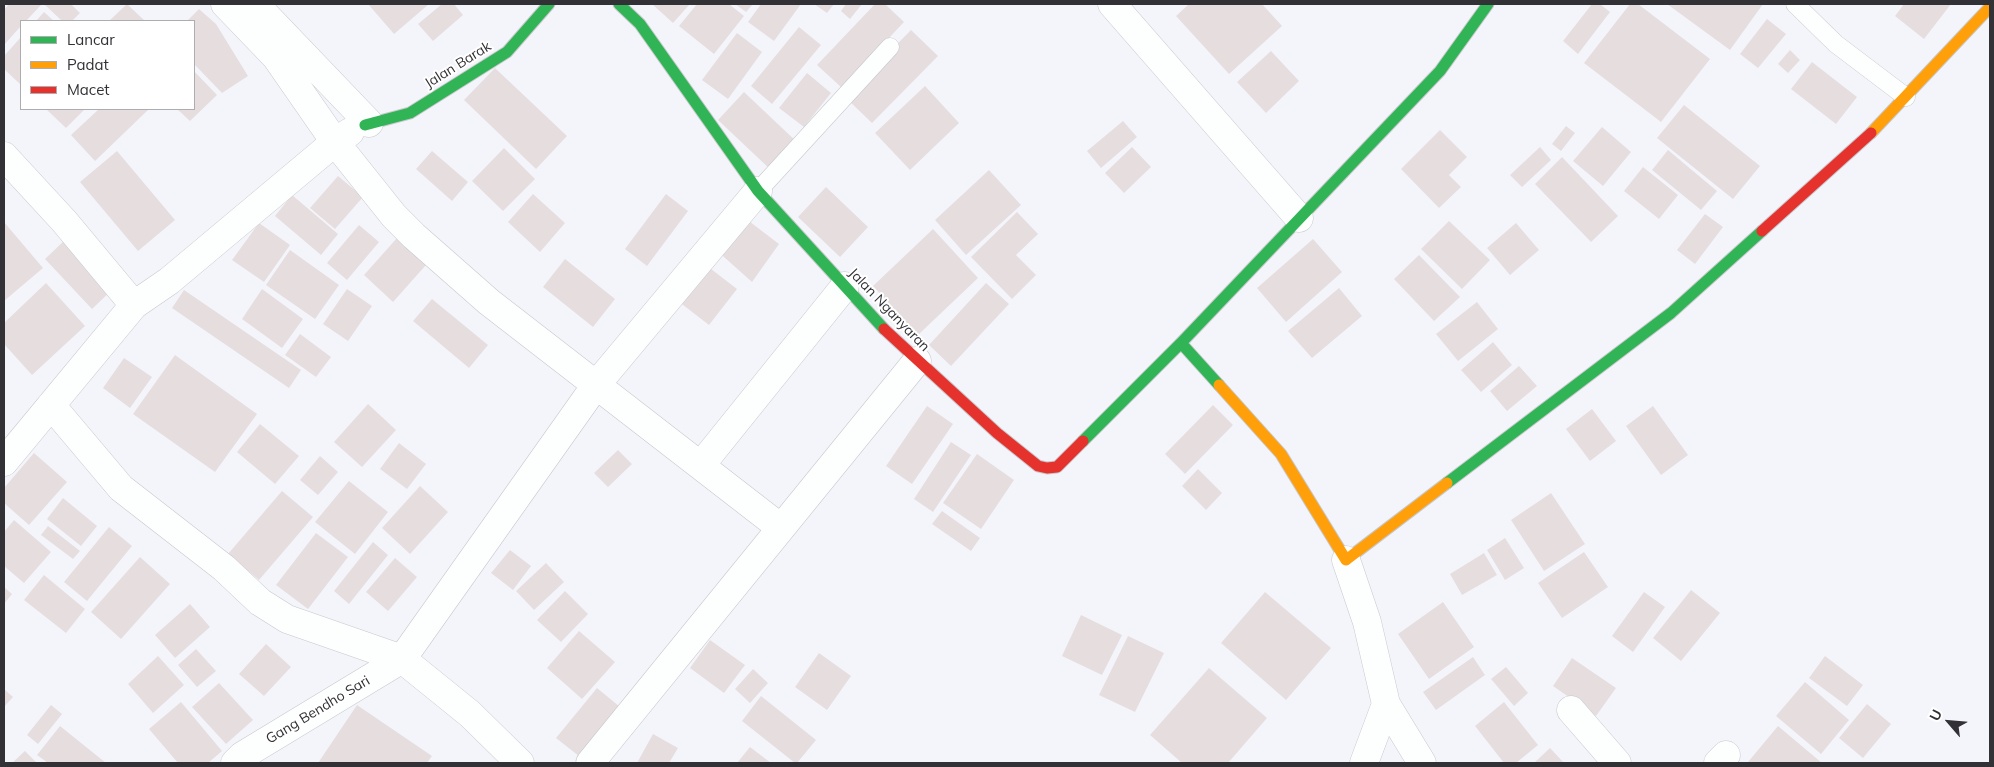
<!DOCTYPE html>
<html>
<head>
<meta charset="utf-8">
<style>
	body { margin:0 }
	#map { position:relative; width:1994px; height:767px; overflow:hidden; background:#f4f5fa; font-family:Mulish,sans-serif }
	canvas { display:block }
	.frame { position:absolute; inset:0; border:5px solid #323236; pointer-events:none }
	.legend { position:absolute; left:20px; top:20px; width:175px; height:90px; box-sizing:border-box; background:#fff; border:1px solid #adadaf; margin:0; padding:6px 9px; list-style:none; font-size:15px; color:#323236 }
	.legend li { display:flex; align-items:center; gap:10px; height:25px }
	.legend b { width:25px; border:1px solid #adadaf }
	.north { position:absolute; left:1924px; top:697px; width:50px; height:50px; -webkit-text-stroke:4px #fff; paint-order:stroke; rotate:297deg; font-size:14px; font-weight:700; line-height:20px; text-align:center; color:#323236 }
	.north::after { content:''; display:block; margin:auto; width:18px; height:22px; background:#323236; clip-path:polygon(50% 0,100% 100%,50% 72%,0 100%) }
</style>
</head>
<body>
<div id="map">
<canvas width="1994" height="767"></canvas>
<div class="frame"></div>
<ul class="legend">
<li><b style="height:6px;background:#30b455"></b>Lancar</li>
<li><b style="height:6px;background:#ff9f0a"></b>Padat</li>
<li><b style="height:6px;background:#e5322d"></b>Macet</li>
</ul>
<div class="north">U</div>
</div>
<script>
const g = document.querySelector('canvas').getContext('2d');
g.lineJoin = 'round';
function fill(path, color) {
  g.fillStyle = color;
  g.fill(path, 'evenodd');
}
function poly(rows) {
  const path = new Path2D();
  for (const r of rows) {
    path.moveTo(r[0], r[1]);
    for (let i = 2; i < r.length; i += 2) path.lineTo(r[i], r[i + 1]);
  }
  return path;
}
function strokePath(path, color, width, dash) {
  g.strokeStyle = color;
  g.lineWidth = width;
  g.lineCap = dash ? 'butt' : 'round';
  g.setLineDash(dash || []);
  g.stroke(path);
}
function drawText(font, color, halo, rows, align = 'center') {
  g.font = font + ' Mulish,sans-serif';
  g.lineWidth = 4;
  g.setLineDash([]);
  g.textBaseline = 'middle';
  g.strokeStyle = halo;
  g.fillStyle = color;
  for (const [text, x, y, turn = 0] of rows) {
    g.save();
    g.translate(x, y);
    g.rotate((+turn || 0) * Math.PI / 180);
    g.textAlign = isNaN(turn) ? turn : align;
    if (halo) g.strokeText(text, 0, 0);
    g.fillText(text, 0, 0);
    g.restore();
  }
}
const building = poly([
	[9,4,42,4,26,21,21,21,21,26,4,45,4,10],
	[44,4,71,4,80,13,72,21,62,21],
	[127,4,145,21,109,21],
	[368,4,429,4,394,34],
	[442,4,454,4,463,15,433,41,418,24],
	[652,4,690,4,673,23],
	[697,4,729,4,744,16,714,54,679,26],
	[735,4,753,4,746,12],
	[761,4,801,4,774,41,748,22],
	[814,4,834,4,827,13],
	[846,4,862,4,850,19,841,11],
	[875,4,885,4,904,22,842,88,817,65],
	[1189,4,1262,4,1282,26,1229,74,1176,16],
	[1592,4,1600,4,1610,12,1578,54,1563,41],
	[1630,4,1638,4,1710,59,1661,122,1584,63],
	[1667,4,1763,4,1730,50],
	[1904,4,1951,4,1924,39,1895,16],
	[199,9,216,24,248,76,222,93,194,64,194,21,187,21],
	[44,12,54,21,36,21],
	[1767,19,1786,34,1758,68,1740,54],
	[799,27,821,45,772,104,751,86],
	[911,30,938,56,872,123,845,97],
	[737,33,762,52,728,99,702,80],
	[21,37,21,85,4,69,4,56],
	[1790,50,1800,60,1788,73,1778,64],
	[1271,51,1299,81,1266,113,1237,82],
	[1812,62,1857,97,1836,124,1791,89],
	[495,68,567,136,536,169,464,100],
	[194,71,217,95,190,121,177,109,194,109],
	[807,73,831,93,804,127,779,108],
	[925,86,959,123,910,170,875,133],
	[744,92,799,144,773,172,718,120],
	[1684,105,1760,166,1733,199,1657,138],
	[46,109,85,109,66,128],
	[99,109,149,109,95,161,71,135],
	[1123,121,1137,137,1101,168,1087,151],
	[1566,126,1575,133,1561,151,1552,144],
	[1602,127,1631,152,1603,186,1573,161],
	[1440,130,1467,157,1449,175,1461,187,1439,208,1401,169],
	[1132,147,1151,167,1124,193,1105,173],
	[1540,147,1551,160,1522,187,1510,175],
	[504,148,535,179,503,211,472,181],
	[1668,150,1717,191,1701,210,1652,170],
	[117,151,175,220,138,251,80,182],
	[432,151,468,182,452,201,416,169],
	[1562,157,1618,216,1591,242,1535,184],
	[1643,167,1678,195,1659,219,1624,191],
	[989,170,1021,205,966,255,935,220],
	[338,176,363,197,335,229,310,208],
	[826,187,868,227,840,257,798,217],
	[533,194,565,223,540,252,508,222],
	[666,194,688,211,647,266,625,249],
	[292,195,338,234,321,255,275,216],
	[1017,212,1038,234,1016,255,1036,275,1012,299,971,257],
	[1705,214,1723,227,1695,264,1677,250],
	[741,215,779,244,752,282,715,249],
	[1449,221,1490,260,1462,289,1421,249],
	[4,222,43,268,4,301],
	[259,223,290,245,264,282,232,260],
	[1516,223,1539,250,1510,275,1487,248],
	[359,225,379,242,347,280,327,263],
	[933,229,978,278,918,335,873,286],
	[67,238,114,288,92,309,45,259],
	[397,238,426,265,393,302,364,275],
	[1313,239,1342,272,1286,322,1257,288],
	[290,250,339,285,315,319,266,285],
	[1419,255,1460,297,1434,321,1394,279],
	[565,259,615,299,593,327,543,287],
	[702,262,737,289,709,325,674,298],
	[46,283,85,326,32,375,4,344,4,323],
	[986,283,1009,304,951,366,929,345],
	[1339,288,1362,316,1312,358,1288,331],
	[262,289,303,319,282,348,242,319],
	[347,289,372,306,348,341,323,324],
	[184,290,301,370,289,388,172,308],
	[432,299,488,345,469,368,413,321],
	[1477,302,1498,329,1458,361,1436,334],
	[300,334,331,357,316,377,285,355],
	[1493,342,1512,365,1481,392,1461,370],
	[175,355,257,414,215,472,133,414],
	[124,358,152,377,130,408,103,388],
	[1519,366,1537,386,1507,411,1490,391],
	[368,404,396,430,362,467,334,442],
	[1213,405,1233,425,1185,474,1165,454],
	[927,406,953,424,912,484,886,466],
	[1653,406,1688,455,1661,475,1626,426],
	[1592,409,1616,441,1590,461,1566,429],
	[260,424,299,456,275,484,237,452],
	[951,442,971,455,933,512,914,499],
	[399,443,426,464,407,489,380,469],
	[618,450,632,464,608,487,594,473],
	[34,453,67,482,29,525,4,503,4,488],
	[977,454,1014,480,981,529,943,503],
	[320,456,338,472,318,495,300,480],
	[1198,469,1222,493,1206,510,1182,486],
	[349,481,388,512,355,554,315,522],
	[420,486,448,512,410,554,382,528],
	[282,491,313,517,259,580,228,554],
	[1551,493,1585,544,1544,571,1511,520],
	[63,498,97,526,81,546,47,519],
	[942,511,980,538,971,551,932,524],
	[14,520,51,552,24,583,4,566,4,532],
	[48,526,80,551,73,559,41,535],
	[109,527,132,546,87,601,64,582],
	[316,533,348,557,308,609,276,585],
	[1505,538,1524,568,1505,580,1487,550],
	[373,542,388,555,349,604,334,591],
	[510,550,531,566,513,590,491,573],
	[1584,552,1608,587,1562,618,1538,583],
	[1484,553,1497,575,1462,595,1450,574],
	[140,557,170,584,121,639,91,612],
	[395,558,417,577,388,611,366,592],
	[546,563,564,582,534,610,516,591],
	[44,575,85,609,66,633,24,600],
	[4,587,12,594,4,604],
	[1691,590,1720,613,1681,661,1653,638],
	[565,591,588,614,561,642,537,620],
	[1265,592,1331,648,1286,700,1221,643],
	[1644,592,1665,607,1633,652,1612,636],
	[1443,602,1474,647,1429,679,1398,634],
	[190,604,210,627,175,658,155,635],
	[1081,615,1122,635,1102,675,1062,656],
	[579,631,615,662,582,699,547,668],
	[1128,636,1164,653,1135,712,1099,695],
	[710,640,745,665,724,693,690,668],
	[266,644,291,667,264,696,239,674],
	[196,649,216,671,197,687,178,665],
	[819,653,851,676,827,710,795,687],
	[158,656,184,685,153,713,128,684],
	[1825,656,1863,685,1847,706,1809,678],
	[1473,657,1485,675,1436,710,1423,692],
	[1572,658,1616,688,1596,716,1553,686],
	[1506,667,1528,693,1514,706,1491,679],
	[1209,668,1267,718,1228,763,1182,763,1150,735],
	[753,669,768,683,750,703,735,689],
	[1805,682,1849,720,1821,754,1776,716],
	[219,683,253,720,226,744,192,707],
	[597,688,625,711,584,760,556,738],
	[4,689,13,697,4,707],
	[761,696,816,740,797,763,795,763,742,721],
	[181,702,222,751,208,763,178,763,149,729],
	[1504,702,1538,745,1516,763,1504,763,1475,726],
	[1867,704,1891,724,1863,758,1839,738],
	[51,705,62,714,38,744,27,735],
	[357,705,432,756,427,763,318,763],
	[60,726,106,763,48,763,37,755],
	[1778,726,1822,763,1750,763,1748,762],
	[653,734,678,748,669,763,637,763],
	[750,747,771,763,737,763],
	[1550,748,1564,763,1534,763],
	[25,751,37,763,12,763]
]);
const lane = poly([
	[1795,4,1836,44,1906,97],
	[758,191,890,47]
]);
const street = poly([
	[225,4,276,57,335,142,394,216,414,236,489,302,781,528],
	[255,4,369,123],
	[1112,4,1299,218],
	[4,156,64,221,134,305],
	[51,405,121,488,224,568,260,602,287,619,402,659,470,714,520,763],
	[4,462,134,305,169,281,335,142,350,132],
	[701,465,845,286],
	[1346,560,1367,622,1386,704,1422,763],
	[1571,710,1617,763],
	[235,763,242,756,402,659,596,385,758,191],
	[590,763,917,361],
	[1364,763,1386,704],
	[1718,763,1726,755]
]);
const fast = poly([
	[619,4,640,24,758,191,884,329],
	[365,125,410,113,507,52,549,4],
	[1219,385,1181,343,1440,71,1488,4],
	[1083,441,1181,343],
	[1447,483,1671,313,1762,231]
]);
const slow = poly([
	[1871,133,1990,7],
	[1219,385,1281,454,1346,560,1447,483]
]);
const jam = poly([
	[1762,231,1871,133],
	[884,329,997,433,1038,466,1047,468,1057,467,1083,441]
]);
const streetNames = [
	["Jalan Barak",458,65,-32],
	["Jalan Nganyaran",889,310,46],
	["Gang Bendho Sari",318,710,-31]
];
fill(building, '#e6dddf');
strokePath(lane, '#c7c8cc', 19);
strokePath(street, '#c7c8cc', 29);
strokePath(fast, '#c7c8cc', 13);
strokePath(slow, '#c7c8cc', 13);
strokePath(jam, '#c7c8cc', 13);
strokePath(lane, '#fdfefe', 18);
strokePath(street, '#fdfefe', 28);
strokePath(fast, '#30b455', 11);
strokePath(slow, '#ff9f0a', 11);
strokePath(jam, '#e5322d', 11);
drawText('14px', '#323236', '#fff', streetNames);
</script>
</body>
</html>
